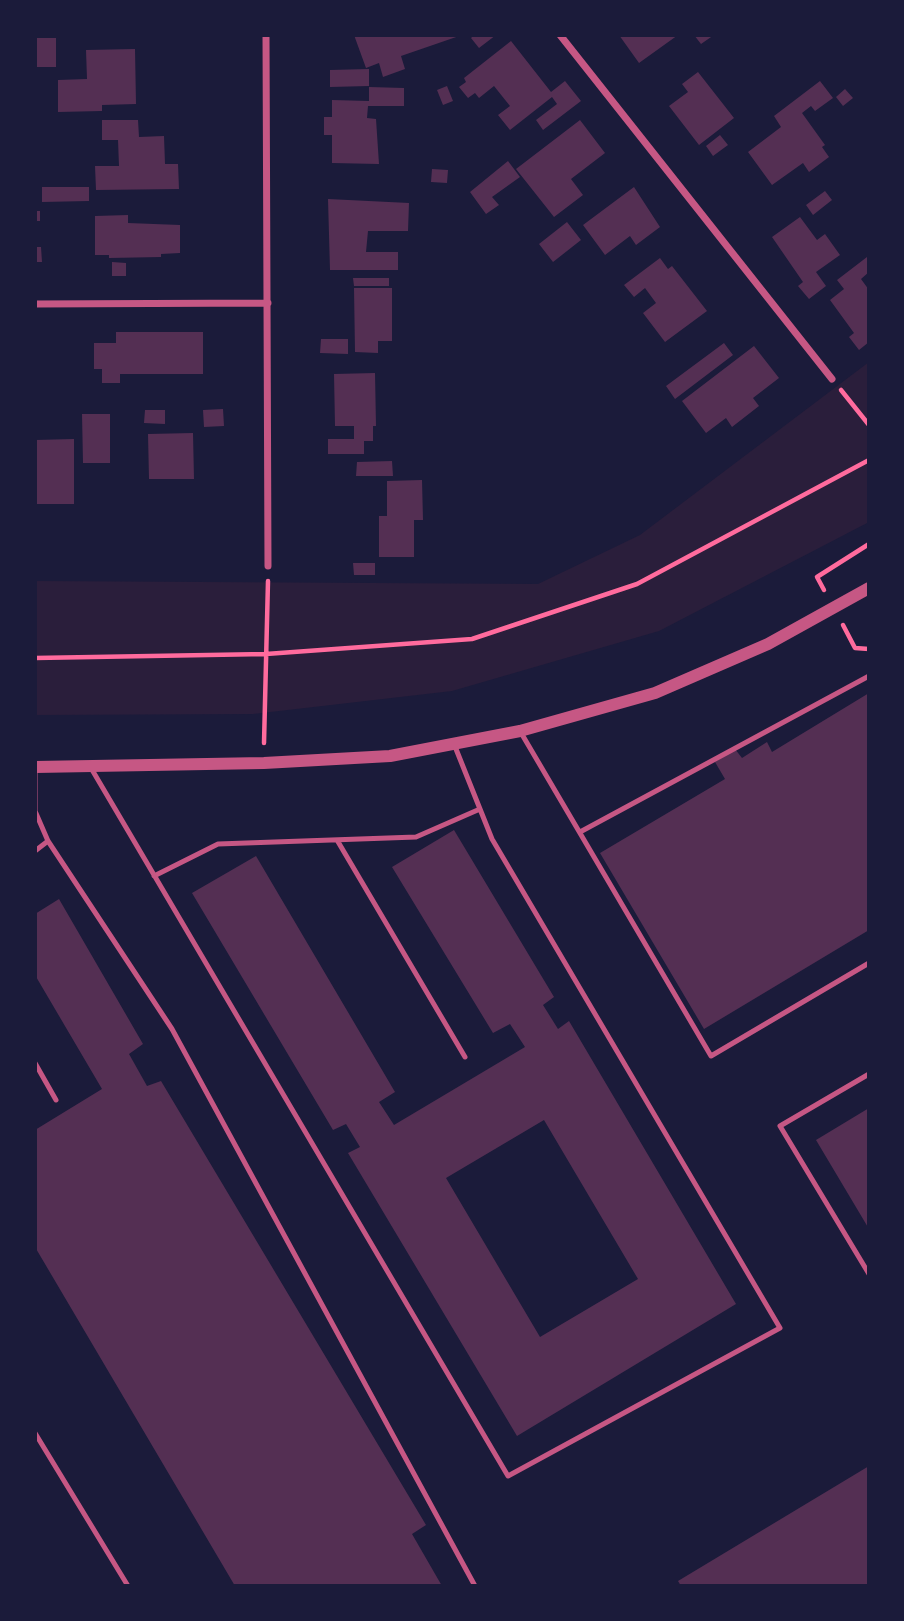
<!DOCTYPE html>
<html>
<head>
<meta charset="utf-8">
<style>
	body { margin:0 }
	#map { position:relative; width:904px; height:1621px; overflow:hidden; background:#1b1b3a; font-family:Signika,sans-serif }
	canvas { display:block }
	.frame { position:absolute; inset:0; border:37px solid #1b1b3a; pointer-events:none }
</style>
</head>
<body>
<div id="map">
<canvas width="904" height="1621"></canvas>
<div class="frame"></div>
</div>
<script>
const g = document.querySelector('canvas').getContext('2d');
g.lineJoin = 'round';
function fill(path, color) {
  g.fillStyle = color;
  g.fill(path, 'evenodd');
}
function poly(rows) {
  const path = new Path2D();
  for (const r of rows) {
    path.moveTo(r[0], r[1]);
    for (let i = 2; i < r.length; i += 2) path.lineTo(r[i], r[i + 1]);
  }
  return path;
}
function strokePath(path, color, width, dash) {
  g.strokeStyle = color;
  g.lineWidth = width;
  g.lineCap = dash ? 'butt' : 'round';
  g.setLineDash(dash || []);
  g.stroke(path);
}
const green = poly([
	[869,362,869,522,659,631,452,691,253,714,35,715,35,581,538,584,640,535]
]);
const building = poly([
	[354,35,462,35,401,56,405,69,383,77,379,63,366,68],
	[474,35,496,35,479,48,471,38],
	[619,35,678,35,639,63],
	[694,35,714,35,701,44],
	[35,38,56,38,56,67,35,67],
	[511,41,551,92,565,81,581,101,543,130,536,120,557,104,552,97,510,130,498,115,510,106,494,86,479,98,475,93,468,98,459,87,466,82,464,78],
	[135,49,136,104,102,105,102,111,58,112,58,80,87,79,86,50],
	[369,69,369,86,330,87,330,70],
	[698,72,734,118,699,145,669,106,688,92,682,84],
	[820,81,833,98,815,111,811,106,802,113,825,145,822,147,829,157,809,172,803,163,772,185,748,152,781,127,774,116],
	[447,86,453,101,443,105,437,90],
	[369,87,404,88,404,106,368,106,367,118,376,119,379,164,332,163,332,135,324,135,324,117,332,117,332,100,369,101],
	[845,89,853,98,843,106,836,97],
	[102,120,138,120,139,137,164,136,165,164,178,164,179,189,96,190,95,166,119,166,118,140,102,140],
	[580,120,605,153,571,179,583,195,554,217,516,169],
	[720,135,728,145,713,156,706,146],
	[508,161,520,177,492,197,499,205,486,214,470,192],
	[432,169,448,170,447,183,431,182],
	[42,187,89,187,89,201,42,202],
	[634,187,660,227,636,245,630,236,605,255,583,225],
	[825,191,832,200,813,215,806,205],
	[328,199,409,203,408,231,368,231,366,252,398,252,398,270,330,270],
	[35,211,40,211,40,221,35,221],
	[128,215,128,223,180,225,180,253,161,254,161,257,109,258,109,255,95,255,95,216],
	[800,217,817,240,825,234,840,255,816,272,826,286,809,299,798,286,803,282,772,237],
	[567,222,581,240,553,262,539,244],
	[35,247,41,247,42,262,35,262],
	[867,257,869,272,861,279,869,290,869,342,859,350,849,337,854,333,830,300,844,289,837,280],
	[660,258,668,269,672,266,707,311,665,342,643,313,656,303,645,288,634,297,624,285],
	[112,262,126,263,126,276,112,276],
	[353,278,389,278,389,286,354,286],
	[354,288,392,288,392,341,378,341,378,353,355,352],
	[116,332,203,332,203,374,120,374,120,383,102,383,102,369,94,369,94,343,116,343],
	[321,339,348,339,348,354,320,353],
	[724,343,733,355,675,399,666,386],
	[754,346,779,378,753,398,759,406,732,427,726,418,706,433,682,401],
	[375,373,376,426,373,426,373,441,364,441,364,454,328,454,328,439,354,439,354,426,335,426,334,374],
	[223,409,224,426,204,427,203,410],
	[145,410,165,410,165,424,144,423],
	[82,414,110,414,110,463,83,463],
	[193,433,194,479,149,479,148,434],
	[74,439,74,504,35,504,35,440],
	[392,461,393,476,356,476,357,462],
	[422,480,423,520,414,520,414,557,379,557,379,516,387,516,387,481],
	[353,563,375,563,375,575,354,575],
	[869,693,869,930,704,1029,600,853,725,779,715,762,735,749,742,758,767,742,772,752],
	[454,830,554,997,543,1005,558,1029,569,1021,736,1304,517,1436,348,1153,360,1147,346,1124,333,1130,192,893,256,856,395,1092,379,1102,394,1125,525,1047,510,1024,493,1033,392,867],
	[544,1120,638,1279,540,1337,446,1178],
	[59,899,143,1044,129,1054,147,1086,161,1081,426,1525,412,1534,442,1586,235,1586,35,1247,35,1130,102,1089,35,975,35,914],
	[869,1108,869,1229,816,1140],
	[869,1466,869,1586,681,1586,678,1581]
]);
const path = poly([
	[841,390,869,425],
	[824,590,817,577,869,544],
	[843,625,855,648,869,649],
	[35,658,266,654,472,639,637,584,869,460],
	[264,743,268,581]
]);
const service = poly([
	[520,731,711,1056,869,963],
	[35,768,35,811,48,841,172,1029,475,1586],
	[91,768,508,1476,780,1328,492,839,454,744],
	[580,832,869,676],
	[337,840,465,1057],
	[35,851,48,841],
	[154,876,218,844,416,837,480,809],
	[35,1063,56,1100],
	[869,1074,780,1126,869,1274],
	[35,1433,128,1586]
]);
const minor = poly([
	[266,35,268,566],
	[560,35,832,379],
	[35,304,268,303]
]);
const tertiary = poly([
	[35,767,264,763,390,756,520,731,655,693,768,644,869,588]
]);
fill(green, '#2a1e3b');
fill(building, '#542f53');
strokePath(path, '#ff6b9d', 4.5);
strokePath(service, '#c65784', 5);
strokePath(minor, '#c65784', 7);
strokePath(tertiary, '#c65784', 12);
</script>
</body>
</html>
